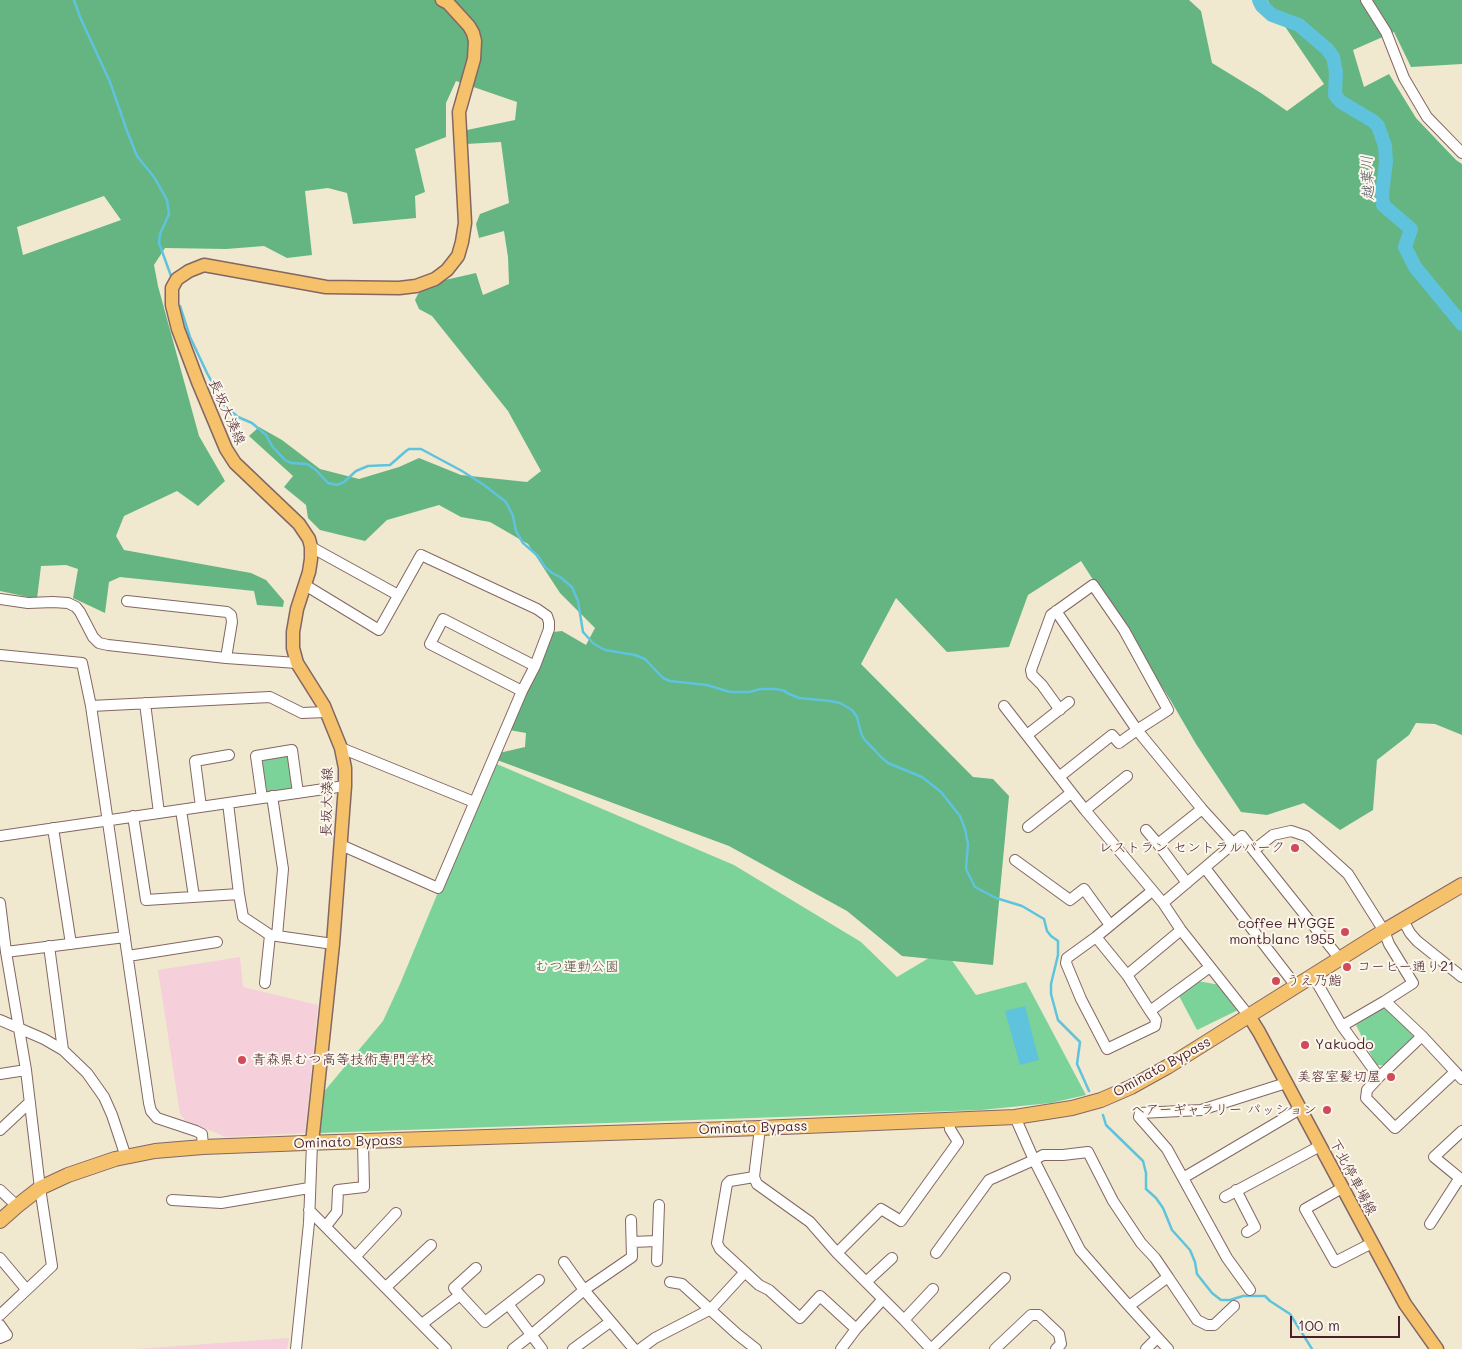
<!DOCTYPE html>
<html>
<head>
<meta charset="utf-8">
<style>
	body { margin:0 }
	#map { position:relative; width:1462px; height:1349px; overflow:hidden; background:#f0e9cf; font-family:Mali,sans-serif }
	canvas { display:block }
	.scale { position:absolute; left:1290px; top:1316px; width:110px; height:22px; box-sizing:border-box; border:2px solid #4a1f2b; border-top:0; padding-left:6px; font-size:15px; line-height:18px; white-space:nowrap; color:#4a1f2b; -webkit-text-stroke:4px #fbf7ec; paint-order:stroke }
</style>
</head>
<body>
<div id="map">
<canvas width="1462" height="1349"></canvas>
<div class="scale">100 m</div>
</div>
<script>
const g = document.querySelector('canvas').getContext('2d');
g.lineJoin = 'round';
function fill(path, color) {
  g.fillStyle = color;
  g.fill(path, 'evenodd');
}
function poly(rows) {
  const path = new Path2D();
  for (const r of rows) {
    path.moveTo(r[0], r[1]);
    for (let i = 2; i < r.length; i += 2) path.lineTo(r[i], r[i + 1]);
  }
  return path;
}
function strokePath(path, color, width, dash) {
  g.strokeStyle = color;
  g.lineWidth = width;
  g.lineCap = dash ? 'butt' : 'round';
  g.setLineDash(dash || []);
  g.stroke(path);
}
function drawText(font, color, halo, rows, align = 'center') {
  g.font = font + ' Mali,"Klee One",sans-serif';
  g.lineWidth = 4;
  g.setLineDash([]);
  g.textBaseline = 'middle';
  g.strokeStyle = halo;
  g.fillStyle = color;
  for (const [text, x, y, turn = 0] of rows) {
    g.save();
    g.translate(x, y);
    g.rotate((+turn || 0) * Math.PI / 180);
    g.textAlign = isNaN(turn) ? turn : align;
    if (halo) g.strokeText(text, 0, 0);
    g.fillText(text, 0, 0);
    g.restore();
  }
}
const built = poly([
	[240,957,243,987,318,1005,305,1133,226,1137,186,1121,180,1114,158,970],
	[289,1338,287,1349,137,1349]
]);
const green = poly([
	[285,755,289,757,293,789,267,793,262,762,263,758],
	[492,762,734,865,861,942,897,977,944,949,976,995,1026,982,1086,1095,1051,1103,981,1110,319,1133,322,1094,383,1021,400,984],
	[1198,981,1220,985,1238,1010,1197,1030,1178,994],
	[1382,1008,1387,1008,1413,1033,1413,1040,1386,1065,1376,1065,1356,1025]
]);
const forest = poly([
	[0,0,1189,0,1201,11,1212,63,1261,93,1287,111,1324,84,1267,0,1462,0,1462,64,1411,67,1394,32,1353,50,1364,87,1389,74,1416,118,1456,160,1462,164,1462,735,1435,724,1416,723,1409,735,1377,760,1373,810,1340,830,1304,803,1267,815,1241,812,1196,744,1171,701,1081,561,1028,595,1009,647,947,652,896,598,861,664,973,777,993,779,1009,796,993,965,902,956,847,911,729,846,497,760,499,753,525,747,526,733,509,730,553,632,562,631,586,645,595,628,560,593,528,544,490,522,461,517,439,505,387,520,365,541,320,530,308,518,306,505,284,487,293,476,249,436,259,427,282,440,320,469,359,479,399,467,419,458,461,475,527,482,541,471,508,411,432,316,419,309,415,300,419,292,445,280,476,273,483,295,509,284,508,257,504,231,479,238,476,224,480,214,509,203,501,142,466,144,467,130,515,120,517,102,456,81,446,103,446,137,415,149,425,192,415,196,416,218,353,224,347,193,328,188,305,191,312,255,287,258,264,246,226,249,165,248,154,265,158,286,199,436,225,481,198,506,177,491,124,516,116,536,124,550,251,573,266,580,284,601,283,607,257,605,254,591,120,577,109,582,105,613,73,598,78,569,66,565,41,566,37,599,0,591],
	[104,196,121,220,23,255,17,227]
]);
const water = poly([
	[1025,1006,1039,1060,1020,1065,1005,1011]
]);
const stream = poly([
	[74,0,80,17,110,82,127,131,137,156,154,177,167,200,169,214,160,234,159,243,171,276],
	[180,306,190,337,207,373,225,406,238,417,252,423,266,435,272,446,285,460,291,463,307,464,316,470,328,483,337,485,344,482,356,471,368,466,390,465,406,451,409,449,421,449,462,471,484,485,506,502,513,516,516,531,523,543,538,556,545,567,552,573,560,577,572,587,578,601,583,632,594,644,605,650,635,655,645,659,663,678,670,681,707,685,730,692,749,692,761,689,776,689,785,691,787,693,799,698,830,701,840,703,852,710,857,717,861,733,864,739,881,757,888,763,922,777,941,792,960,816,965,829,968,844,966,869,975,887,996,898,1022,906,1044,919,1047,931,1051,936,1058,941,1058,955,1051,984,1051,994,1058,1020,1080,1042,1077,1064,1089,1091],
	[1103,1115,1106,1125,1143,1161,1146,1173,1146,1189,1156,1198,1163,1208,1172,1230,1190,1250,1195,1262,1197,1274,1212,1293,1221,1300,1230,1300,1243,1296,1265,1296,1270,1301,1290,1314,1312,1349]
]);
const river = poly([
	[1259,0,1262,6,1272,15,1299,25,1327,49,1333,57,1336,72,1335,95,1341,102,1373,121,1378,126,1385,146,1386,162,1382,194,1383,205,1411,229,1405,247,1415,267,1462,324]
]);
const minor = poly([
	[1366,0,1386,32,1404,78,1427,117,1462,153],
	[311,547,398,595],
	[305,585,379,630,421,555,537,609,547,616,549,622,549,629,535,666,522,691,438,888,341,845],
	[0,599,28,603,53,602,68,603,76,607,80,612,93,637,99,643,108,645,226,658,297,663],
	[127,601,227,612,231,615,232,622,226,658],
	[1056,611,1137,730,1202,809,1233,843],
	[0,655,82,663,91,706,149,1103,151,1111,157,1118,196,1131,202,1134,203,1147],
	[522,691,430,644,443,619,535,666],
	[145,703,159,813],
	[91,706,270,697,302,713,326,712],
	[1004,706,1085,810,1163,903,1181,930,1249,1016],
	[1027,735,1069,702],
	[341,748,474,802],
	[1059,777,1112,735,1119,743,1137,730,1168,710,1124,630,1093,585,1051,615,1031,670,1032,675,1042,685,1060,710],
	[272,796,283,869,277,936],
	[262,798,256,756,292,750,298,793],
	[228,803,239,894,243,917,270,935,333,944],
	[201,807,195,761,229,755],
	[181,810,194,897],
	[1085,810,1127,776],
	[133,816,146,900,239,894],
	[1028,827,1071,793],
	[53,828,71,944],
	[1146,830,1158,844,1187,883],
	[0,836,345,786],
	[1158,844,1202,809],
	[1254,850,1273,835,1291,831,1306,836,1348,874,1384,931,1389,944,1413,983,1385,1001,1422,1036,1462,1079],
	[1015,860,1070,900,1084,889,1110,925],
	[1205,868,1296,986],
	[1152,891,1096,937,1067,958,1066,963,1081,999,1107,1049,1155,1026,1156,1020,1150,1011,1210,967],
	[0,903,6,952,26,1070,40,1188,52,1266,0,1315],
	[1163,903,1242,836,1340,959],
	[1403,920,1410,933,1417,941,1462,977],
	[1096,937,1127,975,1150,1011],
	[49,946,63,1050],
	[6,952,125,937],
	[128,956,217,942],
	[1127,975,1181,930],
	[1313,976,1342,1026,1379,1077,1367,1090,1366,1098,1395,1128,1455,1072],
	[265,983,270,935],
	[0,1020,44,1039,63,1050,87,1073,104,1097,112,1115,126,1157],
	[1342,1026,1385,1001],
	[0,1074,26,1070],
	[1379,1077,1422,1036],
	[760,1128,754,1177,757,1184,810,1222,837,1253,904,1320,931,1349,1005,1278],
	[0,1130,30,1102],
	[1462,1131,1434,1157,1462,1180],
	[1088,1152,1113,1201,1141,1243,1155,1258,1168,1277,1129,1306,1080,1250,1034,1160,1043,1155,1063,1155,1088,1152],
	[754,1177,730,1181,727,1184,717,1243,720,1249,759,1285,769,1290,800,1318,820,1296,856,1329],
	[1183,1178,1300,1109],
	[1342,1188,1305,1209,1335,1262,1372,1243],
	[0,1190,17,1206],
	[1236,1190,1255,1227,1247,1232],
	[1225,1197,1320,1146],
	[172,1200,221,1203,309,1188],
	[309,1210,446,1349],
	[1430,1224,1459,1179],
	[326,1226,337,1212,338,1190,364,1187,363,1142],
	[632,1242,657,1241],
	[837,1253,881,1209,901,1221,958,1142,950,1129,949,1120],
	[936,1253,989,1180,1034,1160,1015,1117],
	[356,1256,396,1213],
	[0,1258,26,1289],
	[657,1261,659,1205],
	[564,1262,584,1290,634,1349],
	[1168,1277,1197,1320,1207,1325,1214,1325,1234,1306],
	[670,1282,682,1284,737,1334,756,1349],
	[866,1282,892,1258],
	[386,1287,431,1245],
	[1250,1290,1227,1258,1167,1149,1154,1134,1139,1117,1140,1113,1201,1110,1286,1083],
	[460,1295,454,1288,476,1268],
	[508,1304,542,1349],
	[1129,1306,1168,1349],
	[904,1320,933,1289],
	[422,1324,460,1295,485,1322,539,1280],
	[0,1325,7,1335,0,1338],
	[296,1349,309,1223,312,1143],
	[513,1349,531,1335,584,1290,632,1257,631,1220],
	[573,1349,610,1322],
	[640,1349,655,1338,711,1309,745,1272],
	[841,1349,856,1329,883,1299],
	[995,1349,1031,1315,1039,1315,1059,1334,1061,1344,1056,1349],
	[1146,1349,1157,1338]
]);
const major = poly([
	[1249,1016,1259,1032,1405,1304,1437,1349],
	[312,1143,333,944,345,786,345,768,341,748,324,706,297,663,293,648,293,632,297,609,309,572,311,559,311,547,309,539,299,524,235,463,226,449,198,382,178,329,172,305,172,288,177,279,189,271,204,265,326,287,399,288,416,286,435,279,447,270,458,256,462,242,465,223,459,112,474,59,475,41,473,33,469,26,448,3,442,0]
]);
const highway = poly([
	[0,1221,17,1206,40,1188,68,1175,115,1159,155,1151,203,1147,305,1143,760,1128,1015,1117,1072,1108,1101,1100,1131,1087,1167,1067,1384,931,1462,885]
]);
const markers = [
	[1295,848,5,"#d1495b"],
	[1345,932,5,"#d1495b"],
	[1347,967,5,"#d1495b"],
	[1276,981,5,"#d1495b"],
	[1305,1045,5,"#d1495b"],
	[242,1060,5,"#d1495b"],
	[1391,1077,5,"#d1495b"],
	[1327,1110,5,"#d1495b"]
];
const streetNames = [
	["長坂大湊線",227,412,66],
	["長坂大湊線",327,802,-89],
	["Ominato Bypass",1162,1067,-29],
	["Ominato Bypass",753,1128,-2],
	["Ominato Bypass",348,1142,-2],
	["下北停車場線",1353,1177,62]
];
const poiNames = [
	["レストラン セントラルパーク",1285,848],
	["coffee HYGGE",1335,924],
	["montblanc 1955",1335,940],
	["コーヒー通り21",1357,967,"left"],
	["うえ乃鮨",1286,981,"left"],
	["Yakuodo",1315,1045,"left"],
	["青森県むつ高等技術専門学校",252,1060,"left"],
	["美容室髪切屋",1381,1077],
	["ヘアーギャラリー パッション",1317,1110]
];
const parkNames = [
	["むつ運動公園",577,967]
];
const waterNames = [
	["越葉川",1368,178,-92]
];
fill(built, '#f5cfd9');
fill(green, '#7bd399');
fill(forest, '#64b581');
fill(water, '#5fc3dd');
strokePath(stream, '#5fc3dd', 2.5);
strokePath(river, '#5fc3dd', 14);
strokePath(minor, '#846664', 12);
strokePath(major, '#846664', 15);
strokePath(highway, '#846664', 16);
strokePath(minor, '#fff', 10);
strokePath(major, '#f5c16b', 12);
strokePath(highway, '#f5c16b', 14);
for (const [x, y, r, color] of markers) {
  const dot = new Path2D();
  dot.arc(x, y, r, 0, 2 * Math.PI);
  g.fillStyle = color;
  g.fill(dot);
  strokePath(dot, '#fbf7ec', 2);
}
drawText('14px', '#4a1f2b', '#fbf7ec', streetNames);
drawText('14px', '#4a1f2b', '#fbf7ec', poiNames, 'right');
drawText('14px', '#59554c', '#fbf7ec', parkNames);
drawText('italic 15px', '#515869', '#fbf7ec', waterNames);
</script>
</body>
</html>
